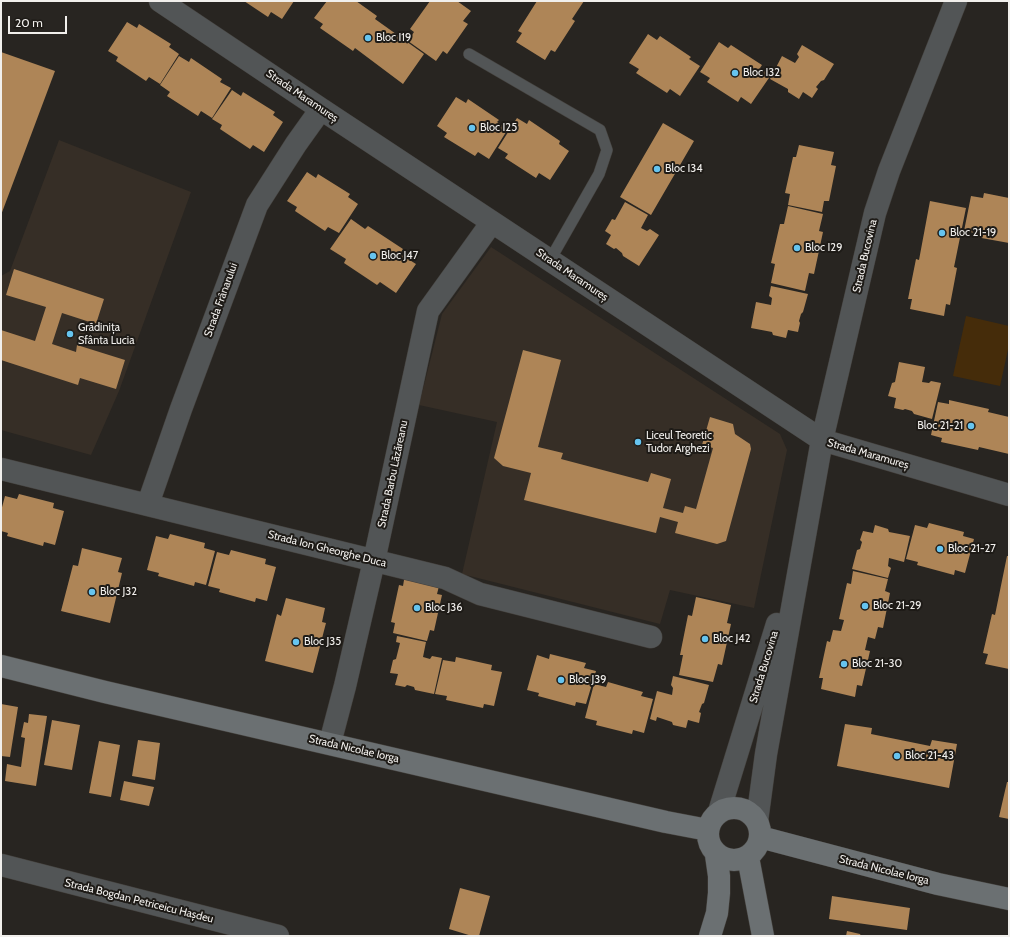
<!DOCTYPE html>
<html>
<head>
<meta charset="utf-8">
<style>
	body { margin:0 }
	#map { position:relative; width:1010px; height:937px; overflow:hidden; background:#282521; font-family:Cabin,sans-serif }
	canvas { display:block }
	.frame { position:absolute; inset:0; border:2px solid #f1efec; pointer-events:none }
	.scale { position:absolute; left:8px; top:16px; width:59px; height:18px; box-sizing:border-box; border:2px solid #f1efec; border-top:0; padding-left:5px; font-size:12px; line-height:14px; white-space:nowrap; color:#f1efec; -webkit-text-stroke:3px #1e1b17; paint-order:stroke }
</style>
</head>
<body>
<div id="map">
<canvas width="1010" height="937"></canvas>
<div class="frame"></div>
<div class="scale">20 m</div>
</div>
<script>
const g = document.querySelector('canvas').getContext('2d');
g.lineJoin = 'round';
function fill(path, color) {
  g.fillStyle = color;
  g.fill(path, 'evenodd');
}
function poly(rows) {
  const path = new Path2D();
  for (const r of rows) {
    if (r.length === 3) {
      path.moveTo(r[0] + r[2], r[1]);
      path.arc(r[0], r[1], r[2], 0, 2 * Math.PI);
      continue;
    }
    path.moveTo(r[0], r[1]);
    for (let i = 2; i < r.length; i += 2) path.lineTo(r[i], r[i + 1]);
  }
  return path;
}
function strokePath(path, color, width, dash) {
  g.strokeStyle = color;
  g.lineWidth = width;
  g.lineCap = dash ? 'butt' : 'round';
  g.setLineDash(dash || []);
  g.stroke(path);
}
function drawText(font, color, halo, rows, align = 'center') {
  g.font = font + ' Cabin,sans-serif';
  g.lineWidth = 4;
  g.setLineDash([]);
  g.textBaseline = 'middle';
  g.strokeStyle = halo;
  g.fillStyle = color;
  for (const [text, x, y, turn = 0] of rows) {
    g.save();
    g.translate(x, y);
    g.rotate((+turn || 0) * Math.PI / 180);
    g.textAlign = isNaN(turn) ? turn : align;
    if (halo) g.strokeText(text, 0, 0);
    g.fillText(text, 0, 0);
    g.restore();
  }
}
const built = poly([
	[59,140,191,192,119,391,91,455,1,430,1,276,10,271],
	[491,247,780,434,787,450,754,608,670,590,660,624,462,574,497,422,419,405,442,314]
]);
const green = poly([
	[966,316,1009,326,1009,345,1000,386,953,376]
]);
const building = poly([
	[244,1,294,1,282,19,271,12,268,17],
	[327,1,356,1,377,16,375,19,424,54,403,84,355,48,353,51,320,28,323,24,314,18],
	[430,1,457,1,471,11,463,21,468,24,447,54,443,51,436,61,408,41,414,32,410,29],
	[537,1,584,1,572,19,575,21,555,52,551,50,545,60,516,42,522,33,518,31],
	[127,22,137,28,139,24,171,44,169,47,179,54,160,84,149,77,146,81,116,61,118,57,108,51],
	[648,34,657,40,660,36,691,57,689,59,700,66,680,96,670,89,667,93,636,73,639,69,629,63],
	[719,42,728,48,731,45,762,65,760,68,771,75,751,104,741,97,738,102,707,82,710,78,700,72],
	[802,45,834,64,824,80,821,81,816,87,818,89,812,98,803,92,799,99,788,92,788,89,770,79,782,56,795,63,799,57,797,54],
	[1,52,55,71,1,215],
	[179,56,189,62,191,58,222,79,220,82,231,88,212,118,201,111,198,116,167,96,170,92,160,85],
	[232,90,241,96,243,92,275,112,273,115,283,122,264,152,253,145,250,149,220,129,222,125,212,119],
	[456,97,466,103,468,99,499,120,497,122,508,129,489,159,478,152,475,156,444,137,447,133,437,126],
	[517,118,527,124,529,120,560,141,559,144,569,151,550,180,539,173,536,178,505,158,508,154,498,148],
	[663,123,694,141,651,215,620,197],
	[799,145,834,152,831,165,836,166,829,201,824,201,822,212,788,205,790,194,785,193,793,157,796,157],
	[307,172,316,178,318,174,350,194,348,197,358,204,339,233,328,227,325,231,295,211,297,207,287,201],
	[984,193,1009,198,1009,243,976,237,976,233,964,231,971,196,983,198],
	[930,201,966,208,954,267,957,268,950,305,946,304,944,316,910,309,912,299,908,299,916,259,919,260],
	[625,202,648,215,641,228,647,231,650,229,659,235,639,266,623,256,622,253,616,248,614,249,606,244,611,235,605,231,612,219,615,220],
	[788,206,823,214,819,231,823,232,814,274,809,273,805,291,771,283,775,264,771,263,780,224,784,224],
	[351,219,365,229,368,226,403,249,400,254,416,264,396,293,380,282,377,285,344,263,346,259,330,249],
	[14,269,104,299,96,324,62,313,52,344,76,352,77,345,125,360,116,389,80,378,78,385,1,360,1,330,35,341,46,307,6,295],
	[771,286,808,294,803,312,801,314,799,321,800,323,798,332,788,330,786,338,773,335,772,332,751,328,756,302,771,305,772,298,769,296],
	[523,350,561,360,538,447,563,453,561,459,648,482,651,473,671,479,663,508,683,513,685,506,696,509,713,448,702,445,710,417,733,424,735,434,750,444,751,449,726,541,717,544,675,533,678,522,660,517,656,533,524,500,531,473,503,466,494,458],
	[899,362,925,367,922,382,929,383,931,381,941,383,932,419,914,414,912,411,905,409,903,410,894,408,896,398,888,396,892,383,895,382],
	[949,400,989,409,988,412,1009,417,1009,454,979,447,978,450,941,442,942,438,931,435,938,402,949,404],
	[19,494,54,503,53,508,64,511,55,545,44,542,43,546,7,536,8,533,1,531,1,511,5,496,17,499],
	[929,523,964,532,963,536,974,539,965,573,955,570,954,575,917,565,918,562,906,559,915,525,927,528],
	[875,525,888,529,889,532,910,536,904,562,889,558,888,566,891,568,888,578,852,569,857,550,860,549,862,542,860,540,863,531,873,533],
	[170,534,205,543,204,548,215,551,206,585,195,582,194,586,158,576,159,573,147,570,156,536,168,539],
	[82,548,122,558,118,572,122,573,110,623,61,611,73,565,78,566],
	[231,550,266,559,265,564,276,567,267,601,256,598,255,602,219,592,220,589,208,586,217,552,229,555],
	[1007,556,1009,556,1009,669,985,664,988,654,983,653,992,614,995,615],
	[853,571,888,579,885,591,890,593,883,628,878,627,875,639,868,637,865,650,870,651,862,686,857,685,855,697,821,689,823,678,819,678,827,641,830,642,833,630,841,631,844,620,839,619,847,583,851,584],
	[405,574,440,582,437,594,442,595,434,631,430,630,427,641,393,633,395,623,391,622,399,585,403,586],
	[696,597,731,605,727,623,731,624,722,665,718,664,713,682,679,675,683,655,680,655,688,615,692,616],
	[286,598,325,608,322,622,326,623,313,673,265,661,277,614,281,616],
	[397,636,426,642,423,657,430,659,432,656,442,658,434,694,415,690,414,687,407,685,405,687,395,685,398,674,390,673,393,660,396,659,400,643,396,642],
	[550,654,586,663,584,668,596,671,586,704,576,702,575,706,538,696,539,693,527,690,537,655,549,659],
	[456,657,492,665,491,670,502,672,494,706,484,704,483,708,446,700,447,696,435,694,443,660,455,662],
	[673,676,709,685,704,703,702,704,699,712,701,713,699,723,688,720,686,728,673,725,672,722,657,717,656,721,650,719,657,691,672,695,673,688,671,685],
	[608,682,643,692,641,696,653,699,644,733,633,730,632,734,596,725,597,721,585,718,594,684,606,687],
	[1,704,18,707,10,757,1,756],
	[29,714,47,716,36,786,5,781,7,764,21,767,25,738,21,737,24,722,28,723],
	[52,720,80,725,72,770,44,765],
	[845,724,872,728,871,734,930,746,932,740,957,744,949,788,837,766],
	[138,740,160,743,155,780,132,776],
	[99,741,120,745,111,797,89,793],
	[124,781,154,787,149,806,120,800],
	[1007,782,1009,782,1009,819,999,817],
	[460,888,490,896,479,936,472,936,449,929],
	[832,896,910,908,907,930,829,919],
	[847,931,860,934,861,936,846,936]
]);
const lane = poly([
	[469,54,600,130,607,150,599,174,550,260]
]);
const street = poly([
	[160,1,321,109,822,440,1009,495],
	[1,469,445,578,480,594,651,637],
	[148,504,181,409,257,205,296,144,321,109],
	[330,743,345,686,374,561,428,311,492,222],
	[719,812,777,624],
	[757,821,766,754,822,440,875,213,889,171,956,1],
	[1,865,278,936]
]);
const secondary = poly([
	[1,666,105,692,666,822,708,830],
	[734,834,26],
	[760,837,938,884,1009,899],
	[748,857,763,936],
	[710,936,717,913,719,893,719,876,716,855]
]);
const markers = [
	[368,38,4,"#66c4ef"],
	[735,73,4,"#66c4ef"],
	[472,128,4,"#66c4ef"],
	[657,169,4,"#66c4ef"],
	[942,233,4,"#66c4ef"],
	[797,248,4,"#66c4ef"],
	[373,256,4,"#66c4ef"],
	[70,334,4,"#66c4ef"],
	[971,426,4,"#66c4ef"],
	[638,442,4,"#66c4ef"],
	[940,549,4,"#66c4ef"],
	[92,592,4,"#66c4ef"],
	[865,606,4,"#66c4ef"],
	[417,608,4,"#66c4ef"],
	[705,639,4,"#66c4ef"],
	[296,642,4,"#66c4ef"],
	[844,664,4,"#66c4ef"],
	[561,680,4,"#66c4ef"],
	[897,756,4,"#66c4ef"]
];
const poiNames = [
	["Bloc I19",376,38],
	["Bloc I32",743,73],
	["Bloc I25",480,128],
	["Bloc I34",665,169],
	["Bloc 21-19",950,233],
	["Bloc I29",805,248],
	["Bloc J47",381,256],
	["Grădinița",78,328],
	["Sfânta Lucia",78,341],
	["Bloc 21-21",963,426,"right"],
	["Liceul Teoretic",646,436],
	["Tudor Arghezi",646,449],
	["Bloc 21-27",948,549],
	["Bloc J32",100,592],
	["Bloc 21-29",873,606],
	["Bloc J36",425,608],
	["Bloc J42",713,639],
	["Bloc J35",304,642],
	["Bloc 21-30",852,664],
	["Bloc J39",569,680],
	["Bloc 21-43",905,756]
];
const streetNames = [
	["Strada Maramureș",302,96,34],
	["Strada Bucovina",865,256,-77],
	["Strada Maramureș",572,275,34],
	["Strada Frânarului",221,300,-70],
	["Strada Maramureș",868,454,16],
	["Strada Barbu Lăzăreanu",393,474,-78],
	["Strada Ion Gheorghe Duca",327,549,14],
	["Strada Bucovina",764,667,-73],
	["Strada Nicolae Iorga",354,749,13],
	["Strada Nicolae Iorga",884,870,14],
	["Strada Bogdan Petriceicu Hașdeu",139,901,14]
];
fill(built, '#362e26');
fill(green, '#452c0a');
fill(building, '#ae8557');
strokePath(lane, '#44413d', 12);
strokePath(street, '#44413d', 23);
strokePath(secondary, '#44413d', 23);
strokePath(lane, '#525556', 11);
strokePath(street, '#525556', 22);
strokePath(secondary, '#6b7072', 22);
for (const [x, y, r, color] of markers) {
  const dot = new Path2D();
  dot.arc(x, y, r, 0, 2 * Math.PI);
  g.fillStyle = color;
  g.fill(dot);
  strokePath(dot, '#1e1b17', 1.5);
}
drawText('11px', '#f1efec', '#1e1b17', poiNames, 'left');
drawText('11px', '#f1efec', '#1e1b17', streetNames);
</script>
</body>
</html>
